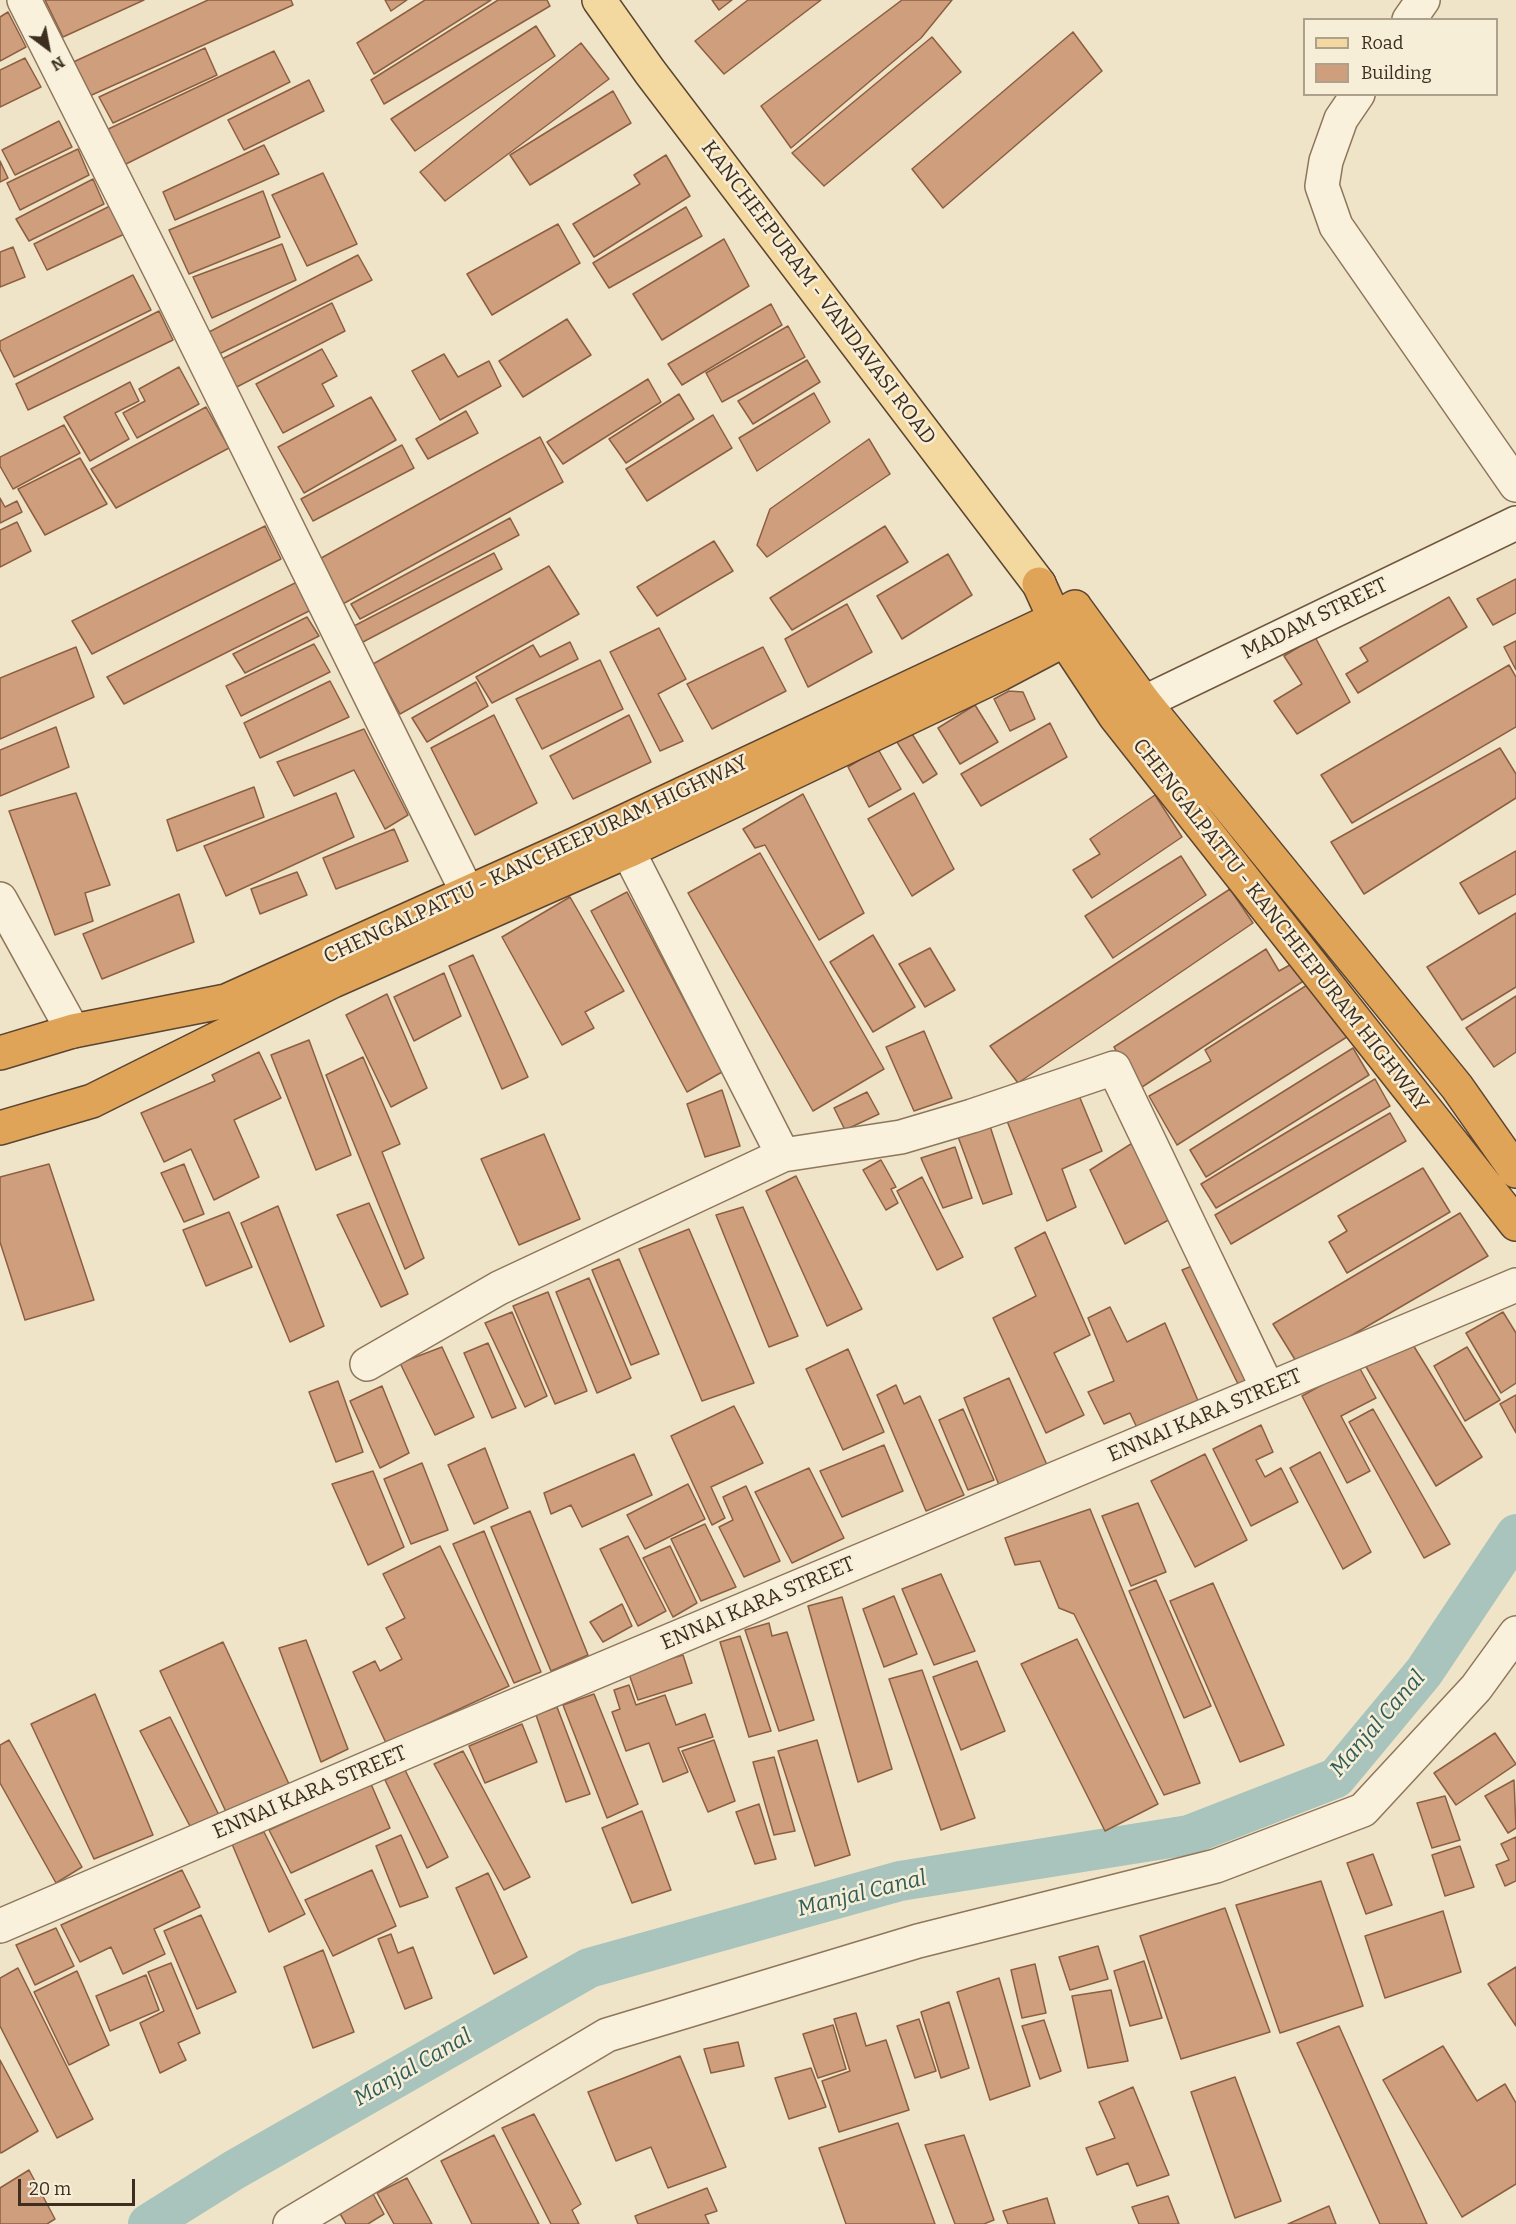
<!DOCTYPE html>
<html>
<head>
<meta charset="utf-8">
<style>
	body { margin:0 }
	#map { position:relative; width:1516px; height:2224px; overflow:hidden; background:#f0e4c8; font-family:Bitter,serif }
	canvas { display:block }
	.legend { position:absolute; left:1303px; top:18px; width:195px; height:78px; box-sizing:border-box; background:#f7eed8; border:2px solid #ada18e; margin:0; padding:8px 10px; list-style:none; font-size:18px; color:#3d2e20 }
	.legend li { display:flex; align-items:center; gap:12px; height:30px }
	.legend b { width:30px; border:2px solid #ada18e }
	.north { position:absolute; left:18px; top:18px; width:60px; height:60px; -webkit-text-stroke:4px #f7eed8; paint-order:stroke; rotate:148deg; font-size:16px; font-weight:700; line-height:24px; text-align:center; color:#3d2e20 }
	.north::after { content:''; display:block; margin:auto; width:21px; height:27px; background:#3d2e20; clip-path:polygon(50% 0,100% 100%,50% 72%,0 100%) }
	.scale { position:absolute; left:18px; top:2179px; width:117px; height:27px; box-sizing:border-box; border:3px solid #3d2e20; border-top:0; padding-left:8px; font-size:18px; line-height:21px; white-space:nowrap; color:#3d2e20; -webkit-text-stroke:4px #f7eed8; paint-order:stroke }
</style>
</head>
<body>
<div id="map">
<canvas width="1516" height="2224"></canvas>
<ul class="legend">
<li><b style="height:8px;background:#f3d9a0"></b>Road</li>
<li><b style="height:16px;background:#cf9f7d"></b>Building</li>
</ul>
<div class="north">N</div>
<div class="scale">20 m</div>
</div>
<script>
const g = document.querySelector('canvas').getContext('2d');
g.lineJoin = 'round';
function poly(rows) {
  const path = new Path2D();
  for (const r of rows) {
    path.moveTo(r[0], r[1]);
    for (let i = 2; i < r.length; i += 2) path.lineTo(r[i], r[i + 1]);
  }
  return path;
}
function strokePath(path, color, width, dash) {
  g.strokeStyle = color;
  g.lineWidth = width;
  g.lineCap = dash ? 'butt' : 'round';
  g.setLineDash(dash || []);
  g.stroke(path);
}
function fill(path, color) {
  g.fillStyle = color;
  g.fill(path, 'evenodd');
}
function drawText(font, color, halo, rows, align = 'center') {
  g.font = font + ' Bitter,serif';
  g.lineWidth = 5;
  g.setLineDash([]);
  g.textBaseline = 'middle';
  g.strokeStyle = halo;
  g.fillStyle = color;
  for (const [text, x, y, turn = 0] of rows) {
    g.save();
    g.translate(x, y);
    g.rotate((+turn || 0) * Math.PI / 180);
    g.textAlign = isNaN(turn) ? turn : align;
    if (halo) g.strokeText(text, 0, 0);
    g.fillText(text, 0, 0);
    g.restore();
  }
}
const canal = poly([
	[148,2224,234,2170,589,1968,900,1881,1189,1835,1336,1778,1424,1672,1516,1534]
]);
const building = poly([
	[45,0,144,0,63,37,45,0],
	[208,0,291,0,293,5,85,98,69,64,208,0],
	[385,0,407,0,391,11,385,0],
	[425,0,491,0,374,74,357,43,425,0],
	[498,0,547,0,550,6,384,104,371,80,498,0],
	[712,0,732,0,719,10,712,0],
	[748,0,821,0,724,74,695,41,748,0],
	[902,0,952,0,921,38,791,148,761,106,902,0],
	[8,12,26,47,0,61,0,17,8,12],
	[536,26,555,56,415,151,391,119,536,26],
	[1073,32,1102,71,943,208,912,169,1073,32],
	[932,37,961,72,824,186,792,153,932,37],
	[581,43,609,79,445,201,420,172,581,43],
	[205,48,217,75,113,123,99,97,205,48],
	[274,51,290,82,122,166,102,132,274,51],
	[25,58,41,87,0,107,0,70,25,58],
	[309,80,324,111,244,150,228,120,309,80],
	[613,91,631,123,530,185,510,155,613,91],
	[59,121,72,147,15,175,2,150,59,121],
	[264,145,279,174,175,220,163,192,264,145],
	[78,149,89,175,20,210,7,183,78,149],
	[666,155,690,196,594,257,573,224,640,184,634,175,666,155],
	[0,161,8,178,0,182,0,161],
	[323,173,357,244,307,266,272,195,323,173],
	[93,179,104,204,29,241,16,219,93,179],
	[263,191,280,237,189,274,169,230,263,191],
	[118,202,131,231,47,270,34,244,118,202],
	[686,207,702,236,609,288,593,263,686,207],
	[558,224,580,263,492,315,467,274,558,224],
	[724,239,749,286,662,340,633,294,724,239],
	[282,244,296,280,212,318,193,277,282,244],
	[13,247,25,277,0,287,0,252,13,247],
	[358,255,372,280,219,354,209,332,358,255],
	[133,275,151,310,14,377,0,349,0,341,133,275],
	[332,303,345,331,229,391,214,363,332,303],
	[771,304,782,325,682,385,668,364,771,304],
	[159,311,173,340,28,410,16,384,159,311],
	[567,319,591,355,523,397,499,361,567,319],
	[788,326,805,357,722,402,706,373,788,326],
	[322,349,337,376,322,384,334,406,283,433,256,384,322,349],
	[444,354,458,377,489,361,501,386,440,420,412,371,444,354],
	[807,360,820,382,753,424,738,401,807,360],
	[179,367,199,404,137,438,123,413,145,401,139,389,179,367],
	[648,379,661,402,563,464,547,442,648,379],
	[130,382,139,401,115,413,129,439,90,461,64,417,130,382],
	[814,393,830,422,757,471,739,438,814,393],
	[679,394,694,419,626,463,609,439,679,394],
	[371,397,396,440,304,493,278,447,371,397],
	[206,407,229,448,116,508,91,469,206,407],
	[466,411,478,433,428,459,416,439,466,411],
	[713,415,732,448,647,501,626,469,713,415],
	[64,425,80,453,13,489,0,466,0,457,64,425],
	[540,437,563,482,341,605,314,562,540,437],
	[869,439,890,474,767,557,757,545,770,509,869,439],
	[402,445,414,468,313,521,301,499,402,445],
	[80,458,107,504,45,535,18,489,80,458],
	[0,498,5,507,17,501,22,512,0,523,0,498],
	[510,518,519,535,360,619,351,604,510,518],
	[17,522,31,551,0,567,0,530,17,522],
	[265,526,281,559,92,654,72,621,265,526],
	[885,526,908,562,792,630,770,598,885,526],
	[714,541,733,571,657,616,637,587,714,541],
	[494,553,502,569,361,643,352,627,494,553],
	[948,554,972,595,902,639,877,596,948,554],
	[549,566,579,614,400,714,373,664,549,566],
	[1516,579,1516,613,1493,625,1477,599,1516,579],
	[299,581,315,608,124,704,107,677,299,581],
	[1449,597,1467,627,1358,693,1346,674,1368,661,1360,648,1449,597],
	[847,604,872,652,808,687,785,639,847,604],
	[307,617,319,636,245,673,233,654,307,617],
	[659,628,686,679,658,694,683,741,660,751,610,652,659,628],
	[1315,637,1350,702,1297,734,1274,701,1302,684,1284,656,1315,637],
	[1516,641,1516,670,1504,647,1516,641],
	[570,642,578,659,492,703,476,677,533,645,540,657,570,642],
	[314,644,330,672,241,716,226,686,314,644],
	[76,647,94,697,0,739,0,678,76,647],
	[763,647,786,691,712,729,687,684,763,647],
	[600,660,623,709,542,749,516,699,600,660],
	[1509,665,1516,677,1516,727,1352,823,1321,775,1509,665],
	[330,681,349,717,260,758,244,723,330,681],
	[476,682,488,706,427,742,412,718,476,682],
	[1009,691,1023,692,1035,719,1010,731,994,699,1009,691],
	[975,705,998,742,960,764,938,728,975,705],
	[494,715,537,803,475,835,431,748,494,715],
	[629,715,651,762,573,799,550,756,629,715],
	[1050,723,1067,757,981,806,961,774,1050,723],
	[56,727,69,767,0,796,0,750,56,727],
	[364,729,408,815,385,829,354,770,294,796,277,762,364,729],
	[909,729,937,774,923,783,895,739,909,729],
	[1500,748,1516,774,1516,798,1364,894,1331,842,1500,748],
	[878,749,901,789,869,807,848,767,878,749],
	[254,787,264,817,177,851,167,820,254,787],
	[76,793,110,885,85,893,93,921,55,935,9,811,76,793],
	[336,793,354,837,226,896,204,846,336,793],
	[914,793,954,869,912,896,868,819,914,793],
	[803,794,864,913,819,940,765,845,755,848,743,829,803,794],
	[1155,795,1182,837,1092,898,1073,870,1100,854,1090,839,1155,795],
	[394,829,408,861,336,889,323,858,394,829],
	[1516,851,1516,894,1479,914,1460,883,1516,851],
	[760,853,884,1069,813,1111,688,893,760,853],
	[1181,856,1206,895,1113,958,1085,916,1181,856],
	[297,872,307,895,260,914,251,889,297,872],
	[1230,889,1253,923,1018,1083,990,1046,1230,889],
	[627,892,722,1072,687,1092,591,911,627,892],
	[179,894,194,942,102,979,83,934,179,894],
	[570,897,624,991,585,1012,594,1028,562,1045,502,937,570,897],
	[1516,913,1516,987,1462,1020,1427,967,1516,913],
	[873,935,915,1007,873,1032,830,962,873,935],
	[930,948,955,990,925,1007,899,964,930,948],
	[1266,949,1279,971,1297,961,1308,978,1139,1089,1114,1047,1266,949],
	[473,955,528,1077,502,1089,449,966,473,955],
	[444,973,461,1016,414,1041,394,997,444,973],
	[1315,980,1350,1035,1177,1145,1149,1096,1211,1061,1205,1050,1315,980],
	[387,994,427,1088,391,1107,346,1015,387,994],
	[1516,996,1516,1052,1494,1067,1466,1028,1516,996],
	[924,1031,952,1098,914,1111,886,1047,924,1031],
	[309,1040,351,1155,316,1170,271,1055,309,1040],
	[1353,1048,1369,1075,1206,1177,1190,1150,1353,1048],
	[259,1052,281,1098,234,1120,259,1177,214,1200,191,1149,164,1162,141,1113,215,1081,212,1075,259,1052],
	[363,1057,400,1144,382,1152,424,1258,405,1269,326,1075,363,1057],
	[1375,1079,1390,1106,1216,1208,1201,1184,1375,1079],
	[1075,1086,1102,1151,1062,1169,1076,1207,1047,1221,1005,1116,1075,1086],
	[722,1090,740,1146,705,1157,687,1104,722,1090],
	[867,1092,879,1114,845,1130,834,1108,867,1092],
	[1390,1113,1406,1141,1231,1244,1215,1215,1390,1113],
	[989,1123,1012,1194,983,1204,957,1134,989,1123],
	[544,1134,580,1219,519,1245,481,1159,544,1134],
	[1145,1135,1192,1207,1125,1244,1090,1170,1145,1135],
	[955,1147,972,1198,943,1208,921,1158,955,1147],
	[881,1160,896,1187,891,1189,898,1203,886,1210,863,1170,881,1160],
	[49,1164,94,1300,25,1320,0,1242,0,1177,49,1164],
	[184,1164,204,1214,184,1222,161,1173,184,1164],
	[1423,1168,1450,1212,1347,1273,1329,1242,1347,1231,1338,1216,1423,1168],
	[796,1176,862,1309,827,1326,766,1191,796,1176],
	[922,1177,963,1257,937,1270,897,1191,922,1177],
	[369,1203,408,1294,381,1307,337,1215,369,1203],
	[278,1206,324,1326,290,1342,241,1223,278,1206],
	[743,1207,798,1336,769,1347,716,1215,743,1207],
	[229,1212,252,1267,206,1286,183,1230,229,1212],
	[1460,1213,1488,1256,1299,1366,1273,1324,1460,1213],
	[689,1229,754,1383,702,1401,639,1249,689,1229],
	[1045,1232,1090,1335,1054,1353,1084,1415,1046,1433,993,1318,1036,1296,1015,1248,1045,1232],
	[1222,1254,1278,1370,1239,1386,1182,1270,1222,1254],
	[619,1259,659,1354,631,1365,592,1270,619,1259],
	[589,1278,631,1378,597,1393,556,1292,589,1278],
	[548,1292,587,1391,555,1404,513,1306,548,1292],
	[1110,1307,1127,1342,1165,1323,1199,1403,1138,1430,1130,1413,1104,1424,1088,1392,1114,1381,1088,1318,1110,1307],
	[512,1312,547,1396,525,1407,485,1323,512,1312],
	[1503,1312,1516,1333,1516,1383,1501,1393,1466,1333,1503,1312],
	[1410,1340,1482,1457,1436,1486,1365,1365,1410,1340],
	[488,1343,516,1408,492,1418,464,1353,488,1343],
	[442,1347,474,1417,435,1435,400,1363,442,1347],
	[1467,1347,1500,1400,1465,1421,1434,1366,1467,1347],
	[848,1349,884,1432,843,1450,806,1369,848,1349],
	[1358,1365,1376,1398,1341,1416,1370,1471,1347,1483,1302,1396,1358,1365],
	[1009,1378,1047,1465,999,1485,964,1398,1009,1378],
	[338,1381,363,1452,336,1462,309,1392,338,1381],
	[896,1385,904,1404,920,1396,964,1495,926,1511,877,1395,896,1385],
	[382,1386,409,1453,380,1468,350,1401,382,1386],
	[1516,1395,1516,1433,1500,1404,1516,1395],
	[734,1406,763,1463,711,1487,725,1518,712,1525,671,1436,734,1406],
	[963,1409,994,1480,968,1490,939,1420,963,1409],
	[1373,1409,1450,1544,1424,1558,1349,1422,1373,1409],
	[1261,1425,1273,1452,1256,1460,1265,1477,1281,1468,1298,1502,1251,1526,1213,1449,1261,1425],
	[884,1445,903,1491,842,1517,820,1471,884,1445],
	[485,1448,508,1508,474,1524,448,1465,485,1448],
	[1320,1452,1371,1552,1343,1569,1290,1468,1320,1452],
	[634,1454,652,1495,582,1527,571,1505,551,1514,544,1493,634,1454],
	[1205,1454,1247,1540,1195,1567,1151,1481,1205,1454],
	[422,1463,448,1530,411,1544,384,1479,422,1463],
	[809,1468,844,1538,792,1563,755,1492,809,1468],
	[373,1471,404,1547,368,1565,332,1484,373,1471],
	[688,1484,705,1519,645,1549,627,1515,688,1484],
	[746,1486,780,1561,744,1577,719,1527,733,1520,723,1497,746,1486],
	[1138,1503,1166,1572,1131,1586,1102,1516,1138,1503],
	[1090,1509,1200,1783,1164,1795,1074,1614,1059,1608,1040,1561,1015,1565,1005,1538,1090,1509],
	[530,1511,588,1655,551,1671,491,1527,530,1511],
	[705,1524,736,1587,701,1601,671,1539,705,1524],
	[484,1531,541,1672,514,1683,453,1544,484,1531],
	[628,1536,666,1611,638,1626,600,1549,628,1536],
	[440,1546,509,1686,386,1743,353,1672,375,1661,380,1671,402,1659,386,1628,405,1618,383,1574,440,1546],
	[670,1546,697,1603,673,1617,643,1558,670,1546],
	[941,1574,975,1651,934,1665,902,1589,941,1574],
	[1156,1580,1211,1706,1184,1718,1129,1591,1156,1580],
	[1213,1583,1284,1745,1240,1762,1170,1601,1213,1583],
	[894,1596,917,1654,884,1667,863,1609,894,1596],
	[842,1597,892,1769,858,1782,808,1606,842,1597],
	[622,1604,632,1626,603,1642,590,1622,622,1604],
	[769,1623,772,1636,787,1632,814,1720,779,1731,745,1630,769,1623],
	[740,1636,771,1731,749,1737,720,1642,740,1636],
	[1077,1639,1158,1804,1105,1831,1021,1664,1077,1639],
	[306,1640,348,1749,321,1762,279,1648,306,1640],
	[223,1642,289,1784,227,1814,160,1671,223,1642],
	[683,1655,692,1683,638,1700,628,1671,683,1655],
	[977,1661,1005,1731,961,1750,933,1677,977,1661],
	[922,1670,975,1818,941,1830,889,1679,922,1670],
	[629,1685,636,1705,665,1695,676,1725,705,1714,713,1737,678,1748,688,1772,663,1782,649,1743,626,1751,612,1712,620,1709,614,1690,629,1685],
	[95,1694,153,1835,94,1859,31,1724,95,1694],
	[594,1694,638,1804,607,1818,563,1705,594,1694],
	[557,1707,590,1794,566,1802,536,1715,557,1707],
	[170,1717,220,1817,192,1830,140,1731,170,1717],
	[522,1724,537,1762,485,1783,469,1746,522,1724],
	[1495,1733,1516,1764,1456,1805,1434,1773,1495,1733],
	[9,1740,82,1867,56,1883,0,1783,0,1745,9,1740],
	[714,1740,735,1801,708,1812,682,1751,714,1740],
	[817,1740,850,1855,815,1866,778,1751,817,1740],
	[463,1751,530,1877,504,1890,434,1764,463,1751],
	[774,1757,795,1831,774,1835,753,1762,774,1757],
	[405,1770,448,1857,427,1868,385,1780,405,1770],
	[1514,1780,1516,1828,1508,1833,1485,1796,1514,1780],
	[371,1784,390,1828,291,1873,269,1830,371,1784],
	[1445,1796,1460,1840,1432,1848,1417,1803,1445,1796],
	[759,1804,776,1859,755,1864,736,1812,759,1804],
	[642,1811,671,1890,632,1903,602,1828,642,1811],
	[264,1832,305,1914,269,1932,232,1844,264,1832],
	[401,1835,428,1897,400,1907,376,1846,401,1835],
	[1516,1837,1516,1881,1505,1886,1496,1865,1509,1860,1501,1844,1516,1837],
	[1460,1846,1474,1887,1445,1896,1432,1855,1460,1846],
	[1373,1854,1392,1905,1366,1914,1347,1863,1373,1854],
	[182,1870,200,1907,154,1929,165,1954,123,1974,111,1947,80,1962,61,1925,182,1870],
	[372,1870,396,1926,333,1956,305,1900,372,1870],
	[488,1873,527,1957,494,1974,456,1888,488,1873],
	[1321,1881,1363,2006,1280,2033,1236,1905,1321,1881],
	[1225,1908,1270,2032,1181,2059,1140,1936,1225,1908],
	[1443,1911,1461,1972,1385,1998,1365,1936,1443,1911],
	[201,1915,236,1992,197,2009,164,1931,201,1915],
	[56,1928,74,1966,35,1985,16,1945,56,1928],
	[391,1934,398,1953,413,1947,432,1998,405,2009,378,1939,391,1934],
	[1098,1946,1108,1979,1070,1990,1059,1957,1098,1946],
	[323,1950,354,2032,313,2048,284,1967,323,1950],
	[1144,1961,1162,2018,1130,2026,1114,1971,1144,1961],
	[171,1963,200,2033,178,2043,186,2060,160,2073,140,2023,164,2011,148,1972,171,1963],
	[1035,1964,1046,2013,1022,2018,1011,1970,1035,1964],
	[1516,1967,1516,2026,1488,1984,1516,1967],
	[18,1968,93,2119,57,2138,0,2026,0,1978,18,1968],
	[77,1971,109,2045,69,2065,34,1992,77,1971],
	[146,1975,159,2010,110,2031,96,1996,146,1975],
	[999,1978,1030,2086,990,2100,957,1992,999,1978],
	[1111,1990,1128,2061,1088,2068,1072,1996,1111,1990],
	[949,2002,969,2068,941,2078,921,2012,949,2002],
	[856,2013,866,2046,886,2040,909,2110,839,2132,822,2081,850,2071,834,2019,856,2013],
	[919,2019,936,2071,915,2078,897,2026,919,2019],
	[1044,2020,1061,2071,1040,2079,1022,2026,1044,2020],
	[833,2025,846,2069,818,2078,803,2034,833,2025],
	[1339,2026,1427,2224,1380,2224,1297,2043,1339,2026],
	[738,2042,744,2066,711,2073,704,2049,738,2042],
	[1443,2046,1477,2101,1505,2084,1516,2103,1516,2184,1462,2217,1383,2080,1443,2046],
	[680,2056,726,2167,668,2188,651,2147,616,2161,588,2092,680,2056],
	[0,2060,38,2131,1,2153,0,2152,0,2060],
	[811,2068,826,2107,789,2119,775,2078,811,2068],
	[1235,2077,1281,2201,1235,2218,1191,2092,1235,2077],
	[1133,2087,1169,2175,1137,2186,1128,2163,1097,2175,1086,2148,1115,2138,1099,2102,1133,2087],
	[534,2114,581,2204,572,2210,579,2224,551,2224,502,2128,534,2114],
	[898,2123,935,2224,846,2224,819,2148,898,2123],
	[494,2135,539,2224,472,2224,441,2161,494,2135],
	[964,2135,994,2220,984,2224,955,2224,925,2145,964,2135],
	[29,2170,55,2219,47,2224,0,2224,0,2188,29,2170],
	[407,2178,432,2224,394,2224,377,2193,407,2178],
	[707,2188,717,2211,705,2215,709,2224,638,2224,635,2216,707,2188],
	[372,2192,384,2214,368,2224,346,2224,339,2212,372,2192],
	[1168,2196,1179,2224,1139,2224,1132,2207,1168,2196],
	[1047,2198,1055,2224,1008,2224,1003,2211,1047,2198],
	[1329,2206,1336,2224,1288,2224,1329,2206]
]);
const street = poly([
	[24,0,161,272,479,916],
	[1409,20,1423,0],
	[1358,94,1341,119,1326,161,1322,186,1336,226,1516,485],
	[0,899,73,1031],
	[783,1155,901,1137,972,1116,1114,1068,1268,1389],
	[367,1364,499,1288,783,1155,628,851],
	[0,1926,424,1744,1516,1285],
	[290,2224,607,2035,918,1941,1216,1866,1363,1810,1476,1688,1516,1633]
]);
const secondary = poly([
	[1118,715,1516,523]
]);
const primary = poly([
	[599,0,650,72,1039,584]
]);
const highway = poly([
	[1039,584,1064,639,1115,716,1516,1224],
	[1077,610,1144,702,1457,1087,1516,1171],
	[0,1053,73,1031,226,1001,576,844,1055,619,1075,607],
	[0,1128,92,1101,333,981,628,851,1000,674,1089,627]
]);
const streetNames = [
	["KANCHEEPURAM - VANDAVASI ROAD",818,293,53],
	["MADAM STREET",1315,619,-26],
	["CHENGALPATTU - KANCHEEPURAM HIGHWAY",536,860,-25],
	["CHENGALPATTU - KANCHEEPURAM HIGHWAY",1280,925,52],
	["ENNAI KARA STREET",1205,1416,-23],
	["ENNAI KARA STREET",758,1604,-23],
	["ENNAI KARA STREET",310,1793,-23]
];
const waterNames = [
	["Manjal Canal",1378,1724,-49],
	["Manjal Canal",862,1894,-14],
	["Manjal Canal",413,2068,-30]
];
strokePath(canal, '#a9c4bc', 40);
fill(building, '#cf9f7d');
strokePath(building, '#8d5f41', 1.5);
strokePath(street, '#8d765c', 36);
strokePath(secondary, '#6f573f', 36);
strokePath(primary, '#5b4430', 36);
strokePath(highway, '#5b4430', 36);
strokePath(street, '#faf1dc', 33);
strokePath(secondary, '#faf1dc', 33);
strokePath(primary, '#f3d9a0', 33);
strokePath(highway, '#e0a458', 33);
drawText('21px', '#3d2e20', '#f7eed8', streetNames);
drawText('italic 22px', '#2f5d5a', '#f7eed8', waterNames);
</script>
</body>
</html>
